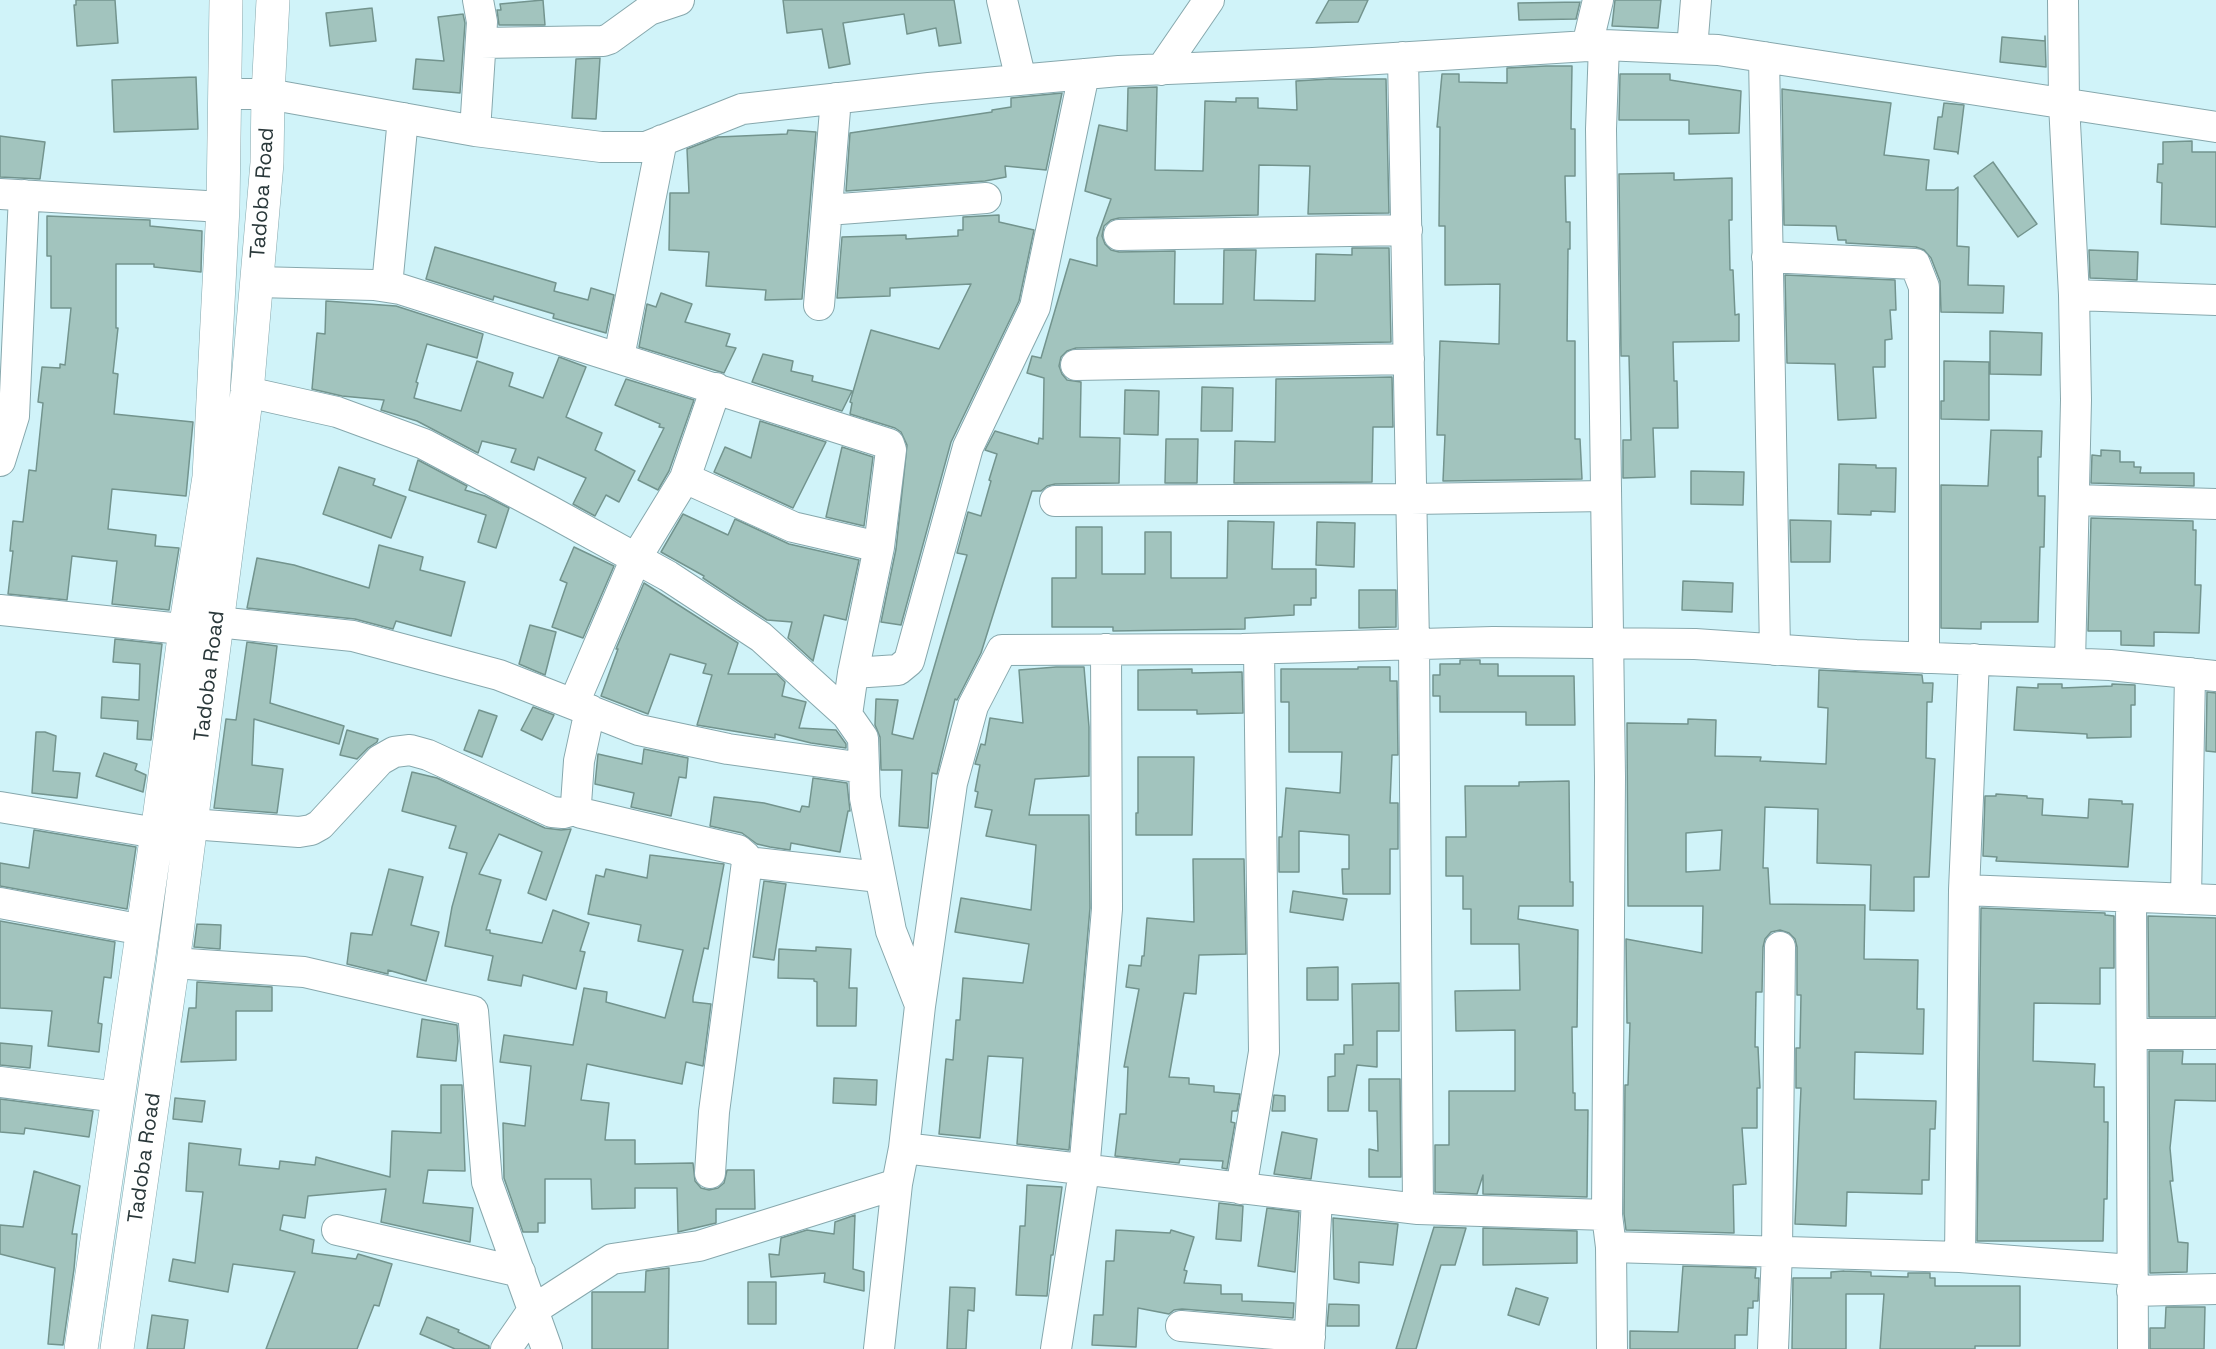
<!DOCTYPE html>
<html>
<head>
<meta charset="utf-8">
<style>
	body { margin:0 }
	canvas { display:block; background:#d0f3f9 }
</style>
</head>
<body>
<canvas width="2216" height="1349"></canvas>
<script>
const g = document.querySelector('canvas').getContext('2d');
g.lineJoin = 'round';
function fill(path, color) {
  g.fillStyle = color;
  g.fill(path, 'evenodd');
}
function poly(rows) {
  const path = new Path2D();
  for (const r of rows) {
    path.moveTo(r[0], r[1]);
    for (let i = 2; i < r.length; i += 2) path.lineTo(r[i], r[i + 1]);
  }
  return path;
}
function strokePath(path, color, width, dash) {
  g.strokeStyle = color;
  g.lineWidth = width;
  g.lineCap = dash ? 'butt' : 'round';
  g.setLineDash(dash || []);
  g.stroke(path);
}
function drawText(font, color, halo, rows, align = 'center') {
  g.font = font + ' "Space Grotesk",sans-serif';
  g.lineWidth = 4.5;
  g.setLineDash([]);
  g.textBaseline = 'middle';
  g.strokeStyle = halo;
  g.fillStyle = color;
  for (const [text, x, y, turn = 0] of rows) {
    g.save();
    g.translate(x, y);
    g.rotate((+turn || 0) * Math.PI / 180);
    g.textAlign = isNaN(turn) ? turn : align;
    if (halo) g.strokeText(text, 0, 0);
    g.fillText(text, 0, 0);
    g.restore();
  }
}
const building = poly([
	[76,0,115,0,118,43,77,46,74,5,76,5,76,0],
	[543,0,545,25,499,25,497,10,501,10,500,4,543,0],
	[783,0,954,0,961,43,939,46,936,28,907,34,904,14,843,23,850,64,829,68,822,29,787,33,783,0],
	[1329,0,1368,0,1358,22,1316,23,1329,0],
	[1615,0,1661,0,1658,28,1612,26,1615,0],
	[1580,2,1576,19,1519,20,1518,3,1580,2],
	[372,8,376,41,330,46,326,13,372,8],
	[463,14,465,23,460,93,413,89,416,59,444,61,438,17,463,14],
	[2045,36,2046,67,2000,62,2002,37,2045,41,2045,36],
	[600,58,596,119,572,118,576,59,600,58],
	[1546,66,1572,66,1571,129,1575,129,1575,176,1565,176,1566,222,1570,222,1570,249,1568,249,1567,341,1575,341,1575,439,1580,439,1582,479,1443,481,1445,435,1437,435,1440,341,1499,344,1500,284,1445,285,1445,226,1439,226,1440,127,1437,127,1442,74,1459,74,1459,82,1507,83,1507,68,1546,66],
	[1620,74,1670,74,1670,80,1741,91,1739,133,1689,134,1689,120,1619,120,1620,74],
	[196,77,198,129,114,132,112,80,196,77],
	[1329,79,1386,79,1389,213,1308,214,1310,166,1259,165,1258,215,1119,218,1111,220,1104,226,1102,236,1105,244,1111,250,1119,252,1175,251,1174,304,1223,304,1224,250,1256,250,1254,300,1315,301,1316,254,1352,255,1352,248,1389,248,1391,342,1076,348,1067,351,1061,357,1059,366,1062,374,1067,380,1081,382,1080,437,1120,438,1119,483,1055,484,1047,486,1041,491,1032,491,981,653,957,700,955,699,937,774,932,773,928,828,899,826,902,770,881,770,880,737,875,725,876,699,898,700,892,734,913,739,967,555,957,553,968,512,981,516,991,481,989,480,997,454,985,450,995,431,1038,444,1039,438,1043,439,1044,378,1027,373,1032,356,1041,358,1070,259,1097,266,1097,238,1111,199,1085,191,1099,125,1127,131,1128,88,1157,87,1155,170,1203,171,1205,101,1236,102,1236,98,1258,98,1258,108,1297,110,1296,81,1329,79],
	[1782,89,1891,103,1884,155,1929,160,1926,190,1954,190,1958,187,1957,246,1969,247,1968,285,2004,286,2003,313,1941,312,1940,281,1931,258,1924,250,1916,247,1846,243,1846,240,1838,240,1836,226,1784,225,1782,89],
	[1062,93,1046,170,1005,166,1006,177,985,181,846,191,850,133,992,112,992,110,1011,107,1011,98,1062,93],
	[1944,103,1964,105,1958,154,1957,152,1934,149,1938,117,1942,117,1944,103],
	[788,130,816,132,802,299,765,300,766,290,706,286,709,252,669,250,670,193,689,193,687,149,718,137,787,134,788,130],
	[0,136,45,142,40,179,0,177,0,136],
	[2192,141,2192,152,2216,152,2216,227,2161,224,2162,183,2157,182,2158,164,2163,164,2163,142,2192,141],
	[1993,162,2037,224,2018,237,1974,176,1993,162],
	[1674,173,1674,180,1732,178,1732,220,1729,220,1730,270,1733,270,1735,315,1739,314,1739,341,1673,342,1674,381,1677,381,1678,428,1653,428,1655,477,1623,478,1623,440,1631,440,1629,356,1621,356,1619,174,1674,173],
	[999,215,999,222,1034,230,1019,301,951,442,901,625,881,622,896,549,907,445,901,432,895,428,850,414,852,403,850,402,871,330,939,349,971,284,890,288,890,296,837,298,842,237,906,235,906,239,958,236,958,230,963,230,963,217,999,215],
	[47,216,150,220,150,226,202,231,201,272,154,267,154,264,116,264,116,328,118,328,113,373,118,374,114,414,193,422,186,496,112,489,108,529,156,535,155,546,179,548,169,610,112,604,117,561,113,561,72,556,67,600,8,594,13,551,10,551,13,521,23,522,29,470,36,471,43,403,38,402,42,367,60,368,60,364,65,365,71,308,51,308,51,256,47,256,47,216],
	[435,247,556,283,554,291,588,300,591,288,614,295,606,333,553,318,554,314,494,296,493,300,426,279,435,247],
	[2089,250,2138,252,2137,280,2090,278,2089,250],
	[1785,275,1895,280,1896,310,1890,310,1892,339,1885,340,1885,367,1873,367,1876,418,1838,420,1835,364,1787,363,1785,275],
	[661,293,692,304,685,322,730,334,726,346,736,348,724,373,639,347,647,304,656,307,661,293],
	[326,301,396,306,483,334,477,358,427,344,416,382,418,383,414,398,461,411,477,361,513,373,509,386,543,398,559,357,586,367,566,417,602,433,595,450,635,471,619,502,606,495,595,516,573,504,586,478,538,457,534,470,511,462,516,449,482,441,478,453,417,421,381,410,384,400,342,396,312,389,317,333,325,334,326,301],
	[1990,331,2042,333,2041,375,1990,374,1990,331],
	[763,354,793,361,791,371,813,376,812,381,852,391,842,411,752,382,763,354],
	[1944,361,1989,362,1989,420,1941,419,1941,401,1944,401,1944,361],
	[1392,377,1393,427,1373,427,1372,482,1234,483,1235,441,1275,442,1276,379,1392,377],
	[626,379,694,400,669,471,658,490,638,480,664,428,659,427,660,424,615,405,626,379],
	[1202,387,1233,388,1232,431,1201,431,1202,387],
	[1125,390,1159,391,1158,435,1124,434,1125,390],
	[760,421,826,442,793,508,714,472,725,447,751,458,760,421],
	[1991,430,2042,431,2041,457,2038,457,2038,496,2045,496,2044,547,2040,547,2038,622,1981,622,1981,629,1941,628,1941,485,1988,486,1991,430],
	[1166,439,1198,439,1197,483,1165,483,1166,439],
	[842,447,873,457,864,526,826,517,842,447],
	[2101,450,2120,451,2120,462,2134,462,2134,467,2141,467,2140,473,2194,473,2194,486,2091,483,2092,455,2101,456,2101,450],
	[418,460,467,486,465,490,485,496,509,508,496,548,478,542,486,515,409,490,418,460],
	[1839,464,1876,465,1876,468,1896,468,1895,512,1871,511,1871,515,1838,514,1839,464],
	[339,467,375,479,373,485,406,497,391,538,323,514,339,467],
	[1691,471,1744,472,1743,505,1691,504,1691,471],
	[683,514,728,535,735,519,789,544,859,560,846,620,824,615,813,661,788,638,792,622,767,620,703,578,704,576,661,552,683,514],
	[2091,518,2193,521,2193,530,2196,530,2195,585,2201,585,2199,633,2154,632,2154,646,2121,645,2121,631,2088,631,2091,518],
	[1790,520,1831,521,1830,562,1791,562,1790,520],
	[1228,521,1274,522,1272,569,1316,569,1316,598,1311,598,1311,605,1294,605,1294,615,1245,618,1245,629,1113,631,1113,627,1052,627,1052,578,1076,578,1076,527,1102,527,1102,574,1145,574,1145,532,1171,532,1171,578,1227,578,1228,521],
	[1317,522,1355,523,1354,567,1316,565,1317,522],
	[379,545,423,557,420,570,465,582,451,636,396,621,393,629,355,619,247,608,257,558,294,565,369,588,379,545],
	[574,547,614,566,583,638,552,627,567,583,560,580,574,547],
	[1683,581,1733,583,1732,612,1682,610,1683,581],
	[644,583,738,643,728,674,777,674,785,682,782,696,806,702,799,728,836,730,846,744,846,748,811,743,775,734,775,738,697,725,712,675,703,673,706,664,670,654,648,714,601,696,618,649,616,649,644,583],
	[1359,590,1396,590,1396,627,1359,628,1359,590],
	[530,625,556,632,545,675,519,664,530,625],
	[115,639,162,644,151,740,137,739,138,721,101,718,102,697,139,700,140,664,113,662,115,639],
	[247,642,277,646,270,703,344,726,339,744,254,719,252,765,283,769,277,813,214,808,226,719,236,720,247,642],
	[1460,660,1480,660,1480,664,1498,664,1498,676,1574,676,1575,725,1526,725,1526,712,1440,712,1440,696,1433,696,1433,675,1440,675,1440,664,1460,664,1460,660],
	[1056,667,1084,667,1089,727,1089,776,1035,779,1029,815,1089,815,1090,908,1069,1150,1017,1144,1023,1058,988,1056,980,1138,939,1134,946,1059,953,1060,956,1020,960,1020,963,978,1023,983,1029,944,955,932,961,898,1031,910,1036,845,986,836,992,810,975,807,978,792,975,791,980,765,975,764,981,744,985,745,990,718,1023,723,1019,670,1056,667],
	[1358,667,1390,667,1390,681,1397,681,1398,755,1392,755,1390,803,1398,803,1398,849,1390,849,1390,894,1343,894,1342,869,1349,869,1349,835,1299,831,1299,872,1279,872,1279,837,1282,837,1286,788,1340,793,1342,752,1289,752,1289,702,1281,702,1281,669,1358,669,1358,667],
	[1192,669,1192,673,1242,672,1243,713,1197,714,1197,710,1138,710,1138,670,1192,669],
	[1819,670,1922,675,1923,683,1933,683,1932,702,1927,702,1926,758,1935,759,1929,877,1914,877,1914,911,1870,910,1871,865,1817,863,1818,809,1765,807,1763,868,1768,868,1770,904,1865,905,1864,959,1918,960,1917,1009,1924,1009,1923,1054,1855,1052,1854,1099,1936,1101,1935,1129,1930,1129,1929,1180,1922,1180,1922,1194,1847,1192,1846,1226,1795,1224,1801,1088,1796,1088,1796,1048,1800,1048,1801,995,1797,995,1797,947,1795,939,1789,933,1780,930,1771,932,1765,939,1763,947,1762,992,1756,992,1755,1047,1758,1047,1760,1088,1757,1088,1757,1128,1742,1128,1746,1184,1733,1185,1734,1233,1626,1230,1624,1214,1625,1085,1628,1085,1630,1023,1627,1023,1626,939,1702,953,1703,906,1628,906,1627,723,1688,724,1688,719,1716,720,1715,756,1761,757,1760,761,1826,764,1828,708,1818,707,1819,670],
	[1722,830,1720,870,1686,872,1686,833,1722,830],
	[2038,684,2062,684,2062,688,2112,686,2112,684,2135,685,2135,705,2131,705,2131,737,2087,738,2087,734,2014,730,2017,687,2038,688,2038,684],
	[2207,692,2216,693,2216,752,2206,751,2207,692],
	[533,707,554,715,542,740,521,730,533,707],
	[479,710,497,716,482,757,464,750,479,710],
	[347,730,378,739,377,742,368,748,357,759,340,755,347,730],
	[36,732,45,732,56,736,53,771,80,773,77,798,32,793,36,732],
	[644,749,688,758,686,778,679,777,671,816,631,807,634,793,595,784,598,754,642,764,644,749],
	[104,753,137,764,135,770,146,775,143,792,96,776,104,753],
	[1138,757,1194,757,1192,835,1136,835,1136,813,1138,813,1138,757],
	[412,772,437,778,545,828,561,830,571,829,546,900,528,893,542,852,499,834,479,874,501,880,486,930,490,930,490,933,542,943,553,910,589,923,580,951,585,952,576,989,523,975,521,986,488,980,493,956,445,946,452,907,467,853,449,848,456,826,402,811,412,772],
	[813,778,847,783,850,811,848,811,840,852,791,843,790,850,770,847,757,844,742,833,710,826,714,797,764,803,800,812,802,806,809,807,813,778],
	[1569,781,1570,882,1573,882,1573,906,1519,906,1518,919,1578,930,1577,1027,1572,1027,1573,1093,1575,1093,1575,1110,1588,1110,1587,1197,1483,1194,1483,1175,1477,1194,1435,1192,1435,1145,1449,1145,1449,1091,1515,1091,1515,1030,1456,1031,1455,991,1520,990,1519,944,1471,944,1471,909,1463,909,1463,876,1446,876,1446,837,1466,837,1465,786,1519,786,1519,782,1569,781],
	[1996,794,2027,796,2027,798,2043,799,2042,815,2088,818,2089,799,2122,801,2122,804,2133,804,2128,867,1996,861,1997,857,1983,856,1985,796,1996,796,1996,794],
	[34,830,136,847,127,909,0,886,0,863,29,868,34,830],
	[650,855,724,864,708,949,704,948,693,997,693,1002,711,1004,703,1066,686,1062,682,1084,587,1064,581,1100,609,1103,605,1140,635,1140,635,1164,693,1163,695,1181,701,1188,709,1190,718,1188,724,1183,727,1170,754,1170,755,1209,716,1209,716,1223,678,1232,677,1188,635,1188,635,1208,592,1209,591,1179,545,1179,545,1223,538,1223,538,1232,523,1232,504,1178,503,1123,525,1126,531,1066,500,1062,504,1035,573,1045,584,988,607,992,606,1002,665,1018,683,950,638,941,641,925,588,914,596,875,604,877,606,869,647,878,650,855],
	[1193,859,1244,859,1246,954,1199,955,1196,994,1184,993,1169,1077,1189,1078,1189,1084,1214,1086,1214,1092,1240,1094,1237,1111,1232,1111,1231,1122,1235,1123,1227,1169,1222,1168,1223,1161,1180,1159,1179,1163,1115,1156,1120,1114,1126,1114,1128,1067,1124,1067,1139,989,1126,987,1129,965,1141,966,1142,956,1144,956,1147,918,1194,922,1193,859],
	[389,869,423,877,411,925,439,932,426,981,388,970,388,974,347,964,351,933,372,935,389,869],
	[764,881,786,884,774,960,753,957,764,881],
	[1293,891,1347,899,1343,920,1290,912,1293,891],
	[1981,908,2105,913,2105,915,2114,916,2114,968,2100,968,2100,1004,2034,1003,2033,1061,2095,1064,2094,1087,2104,1087,2104,1122,2108,1122,2107,1199,2104,1199,2103,1241,1977,1241,1981,908],
	[2148,916,2216,918,2216,1017,2149,1017,2148,916],
	[0,921,115,942,111,978,104,977,98,1023,102,1024,99,1052,48,1046,52,1011,0,1008,0,921],
	[197,924,221,925,220,949,194,947,197,924],
	[816,947,851,949,849,988,857,988,856,1026,817,1026,817,982,814,981,814,979,778,978,779,949,816,951,816,947],
	[1338,967,1338,1000,1307,1000,1307,968,1338,967],
	[197,982,272,987,272,1011,236,1011,236,1060,181,1062,189,1008,196,1008,197,982],
	[1399,983,1399,1031,1377,1031,1377,1067,1357,1065,1348,1111,1328,1111,1328,1077,1335,1076,1335,1054,1344,1054,1344,1045,1353,1045,1352,984,1399,983],
	[422,1019,457,1025,458,1041,456,1061,417,1057,422,1019],
	[0,1043,32,1046,30,1068,0,1065,0,1043],
	[2149,1051,2183,1051,2182,1064,2216,1064,2216,1101,2175,1100,2170,1148,2173,1181,2170,1181,2178,1242,2188,1243,2187,1272,2150,1273,2149,1051],
	[834,1078,877,1080,876,1105,833,1103,834,1078],
	[1369,1079,1400,1079,1401,1177,1369,1177,1369,1149,1378,1151,1377,1111,1369,1111,1369,1079],
	[441,1085,462,1085,465,1171,428,1170,423,1203,473,1208,470,1242,381,1222,386,1189,308,1196,305,1218,283,1215,280,1230,314,1240,312,1253,356,1259,358,1254,392,1264,379,1306,374,1305,357,1349,266,1349,295,1272,233,1264,228,1292,169,1281,173,1259,195,1263,203,1192,186,1191,189,1143,241,1149,239,1165,279,1169,280,1161,315,1165,316,1157,390,1177,392,1131,441,1133,441,1085],
	[1274,1095,1285,1096,1285,1111,1272,1111,1274,1095],
	[175,1098,205,1101,202,1122,173,1119,175,1098],
	[0,1099,93,1111,89,1137,25,1128,24,1134,0,1132,0,1099],
	[1282,1132,1317,1139,1311,1179,1274,1174,1282,1132],
	[34,1171,80,1186,72,1234,77,1234,74,1269,63,1345,48,1344,55,1268,0,1254,0,1225,23,1227,34,1171],
	[1027,1185,1062,1187,1053,1255,1051,1255,1047,1296,1016,1295,1020,1226,1025,1226,1027,1185],
	[1219,1203,1243,1206,1241,1241,1216,1239,1219,1203],
	[1267,1208,1299,1212,1295,1272,1258,1266,1267,1208],
	[855,1215,853,1269,864,1272,864,1291,824,1282,825,1273,771,1277,769,1254,779,1255,781,1238,807,1230,834,1234,835,1222,855,1215],
	[1333,1218,1398,1224,1393,1265,1359,1262,1359,1283,1334,1279,1333,1218],
	[1434,1227,1466,1228,1455,1265,1441,1265,1416,1349,1396,1349,1434,1227],
	[1483,1228,1577,1231,1577,1263,1483,1265,1483,1228],
	[1116,1230,1170,1233,1171,1230,1194,1237,1184,1270,1187,1271,1184,1283,1221,1285,1221,1294,1242,1294,1242,1301,1294,1303,1293,1318,1182,1309,1174,1310,1169,1314,1138,1308,1136,1347,1092,1345,1094,1315,1103,1315,1106,1261,1114,1261,1116,1230],
	[1683,1266,1756,1268,1755,1278,1759,1278,1758,1301,1753,1301,1753,1308,1748,1308,1747,1335,1735,1335,1735,1349,1630,1349,1630,1331,1678,1332,1683,1266],
	[669,1268,668,1349,592,1349,592,1292,645,1292,646,1271,669,1268],
	[1844,1271,1871,1272,1871,1276,1908,1277,1908,1273,1930,1273,1930,1278,1935,1278,1935,1286,2020,1286,2020,1346,1975,1346,1975,1349,1880,1349,1884,1294,1846,1294,1846,1349,1792,1349,1793,1278,1831,1278,1831,1272,1844,1271],
	[748,1282,776,1282,776,1324,748,1324,748,1282],
	[950,1287,975,1288,974,1311,968,1310,966,1349,947,1349,950,1287],
	[1516,1288,1548,1298,1539,1325,1508,1315,1516,1288],
	[1329,1304,1359,1305,1359,1326,1327,1326,1329,1304],
	[2166,1307,2205,1307,2204,1349,2150,1349,2150,1328,2165,1328,2166,1307],
	[152,1315,188,1320,184,1349,147,1349,152,1315],
	[427,1317,459,1330,458,1332,489,1346,489,1349,455,1349,420,1334,427,1317]
]);
const minor = poly([
	[1002,0,1021,80],
	[2063,0,2064,104,2074,295,2076,400,2070,663],
	[481,43,603,41,609,39,649,10,679,0],
	[1604,45,1601,129,1610,777,1607,1215,1611,1247,1612,1349],
	[1587,46,1598,0],
	[1692,49,1696,0],
	[1403,57,1414,644,1418,1209],
	[1764,57,1775,650],
	[1161,70,1209,0],
	[225,94,268,94,475,131,601,147,646,147,742,109,929,88,1119,71,1313,63,1604,45,1718,50,2216,127],
	[475,131,482,22,478,0],
	[0,194,223,207],
	[827,210,986,198],
	[1119,235,1407,230],
	[1767,257,1915,264,1924,287,1924,658],
	[257,282,374,285,400,289,889,444,891,450,879,547,853,673,847,715],
	[387,286,403,118],
	[2074,295,2216,300],
	[819,305,836,98],
	[619,357,662,140],
	[1076,365,1409,359],
	[247,392,337,412,424,444,550,511,668,576,761,637,847,715,863,738,865,798,891,931,920,1005],
	[0,461,14,416,24,195],
	[685,478,793,527,879,547],
	[2074,500,2216,504],
	[1055,501,1411,499,1606,496],
	[0,610,210,632],
	[217,622,353,636,499,675,639,730,728,749,864,768],
	[853,673,898,670,909,661,968,447,1035,307,1084,74],
	[574,703,636,558,685,478,716,388],
	[590,710,579,761,576,804,581,813,738,850,746,857,747,862,714,1112,710,1173],
	[0,807,157,833],
	[191,824,299,832,311,830,320,825,380,760,394,752,410,750,428,755,552,812,563,813,577,809],
	[747,862,879,877],
	[1964,890,2216,900],
	[2131,897,2133,1349],
	[2186,899,2190,673],
	[0,903,143,930],
	[173,963,304,972,473,1011,487,1182,533,1310,612,1259,699,1246,897,1184,904,1148,1418,1209,1607,1215],
	[2132,1034,2216,1034],
	[0,1082,118,1097],
	[904,1148,920,1006,952,783,973,706,1002,650,1242,649,1493,642,1695,644,1856,655,2110,665,2216,676],
	[1241,1189,1264,1052,1259,649],
	[337,1230,520,1272],
	[1611,1247,1960,1257,2132,1270],
	[1960,1257,1964,890,1974,659],
	[2132,1291,2216,1289],
	[533,1310,547,1349],
	[1181,1326,1310,1337],
	[506,1349,533,1310],
	[879,1349,897,1184],
	[1056,1349,1084,1171,1107,909,1106,649],
	[1309,1349,1317,1198],
	[1773,1349,1777,1252,1780,947]
]);
const major = poly([
	[81,1349,157,833,185,630,209,477,223,207,226,0],
	[117,1349,173,963,247,392,267,163,268,94,273,0]
]);
const streetNames = [
	["Tadoba Road",263,193,-86],
	["Tadoba Road",210,676,-83],
	["Tadoba Road",145,1158,-82]
];
fill(building, '#a2c4be');
strokePath(building, '#73948e', 1.5);
strokePath(minor, '#87a8ad', 32);
strokePath(major, '#87a8ad', 34);
strokePath(minor, '#fff', 30);
strokePath(major, '#fff', 33);
drawText('21px', '#2a383a', '#fff', streetNames);
</script>
</body>
</html>
